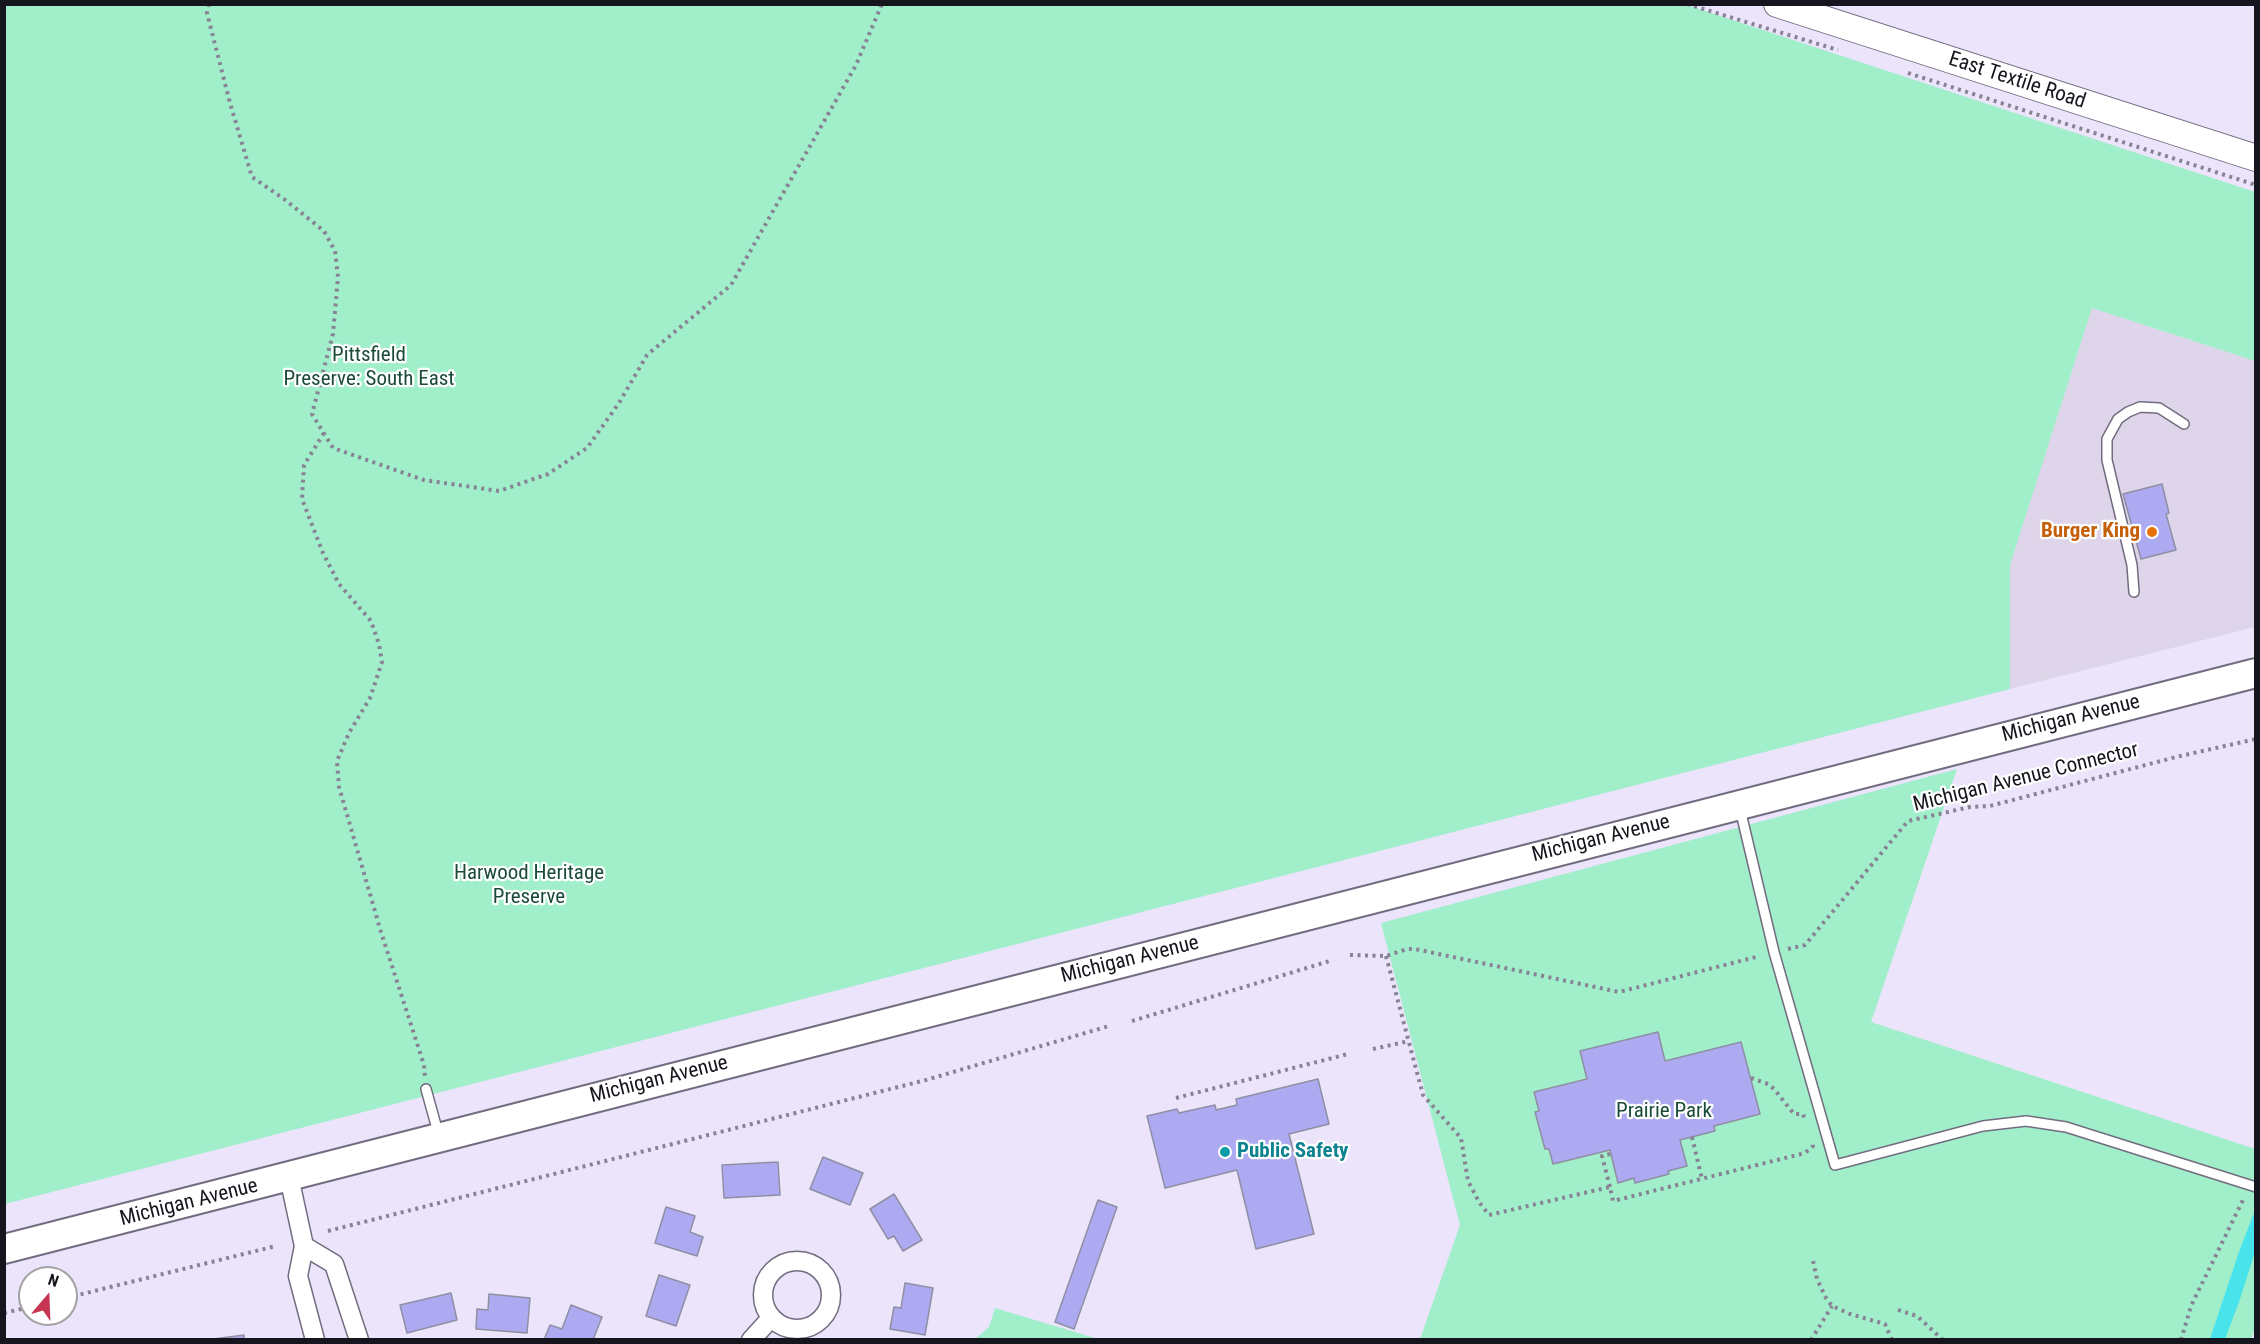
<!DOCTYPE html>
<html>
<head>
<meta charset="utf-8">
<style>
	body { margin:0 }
	#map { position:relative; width:2260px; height:1344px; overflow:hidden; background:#ebe4fb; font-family:"Roboto Condensed",sans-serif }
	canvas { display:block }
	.frame { position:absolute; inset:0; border:6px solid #16141c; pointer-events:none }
	.north { position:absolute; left:18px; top:1266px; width:60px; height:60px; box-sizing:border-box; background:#fff; border:2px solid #a2a1a4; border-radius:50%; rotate:19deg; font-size:16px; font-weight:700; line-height:24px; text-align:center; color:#16141c }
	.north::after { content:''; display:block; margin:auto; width:21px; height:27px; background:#c63551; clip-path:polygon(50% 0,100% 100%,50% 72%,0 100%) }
</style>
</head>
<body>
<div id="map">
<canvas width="2260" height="1344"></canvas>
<div class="frame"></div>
<div class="north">N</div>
</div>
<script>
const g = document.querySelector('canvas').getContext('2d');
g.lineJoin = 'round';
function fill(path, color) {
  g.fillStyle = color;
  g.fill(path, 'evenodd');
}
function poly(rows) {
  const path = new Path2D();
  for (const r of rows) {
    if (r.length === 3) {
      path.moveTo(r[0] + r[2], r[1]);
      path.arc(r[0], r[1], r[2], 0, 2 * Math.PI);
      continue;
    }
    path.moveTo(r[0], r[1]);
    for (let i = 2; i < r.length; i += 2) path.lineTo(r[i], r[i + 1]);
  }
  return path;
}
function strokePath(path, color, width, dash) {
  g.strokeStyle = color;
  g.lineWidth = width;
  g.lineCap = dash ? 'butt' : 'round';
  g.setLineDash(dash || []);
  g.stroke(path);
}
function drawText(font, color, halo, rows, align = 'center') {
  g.font = font + ' "Roboto Condensed",sans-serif';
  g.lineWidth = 4.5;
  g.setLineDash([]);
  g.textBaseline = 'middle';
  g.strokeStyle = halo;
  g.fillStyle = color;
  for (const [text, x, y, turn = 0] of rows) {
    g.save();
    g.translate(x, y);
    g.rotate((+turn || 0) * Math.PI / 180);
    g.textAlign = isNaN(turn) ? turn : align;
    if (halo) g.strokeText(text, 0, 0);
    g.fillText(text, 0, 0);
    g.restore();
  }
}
const commercial = poly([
	[2092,308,2255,361,2255,627,2010,689,2009,565]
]);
const green = poly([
	[5,5,1687,5,2255,192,2255,361,2092,308,2010,565,2010,689,5,1204],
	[1957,769,1871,1022,2255,1149,2256,1327,2251,1339,1420,1339,1460,1225,1381,923],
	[995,1308,1098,1339,975,1339,989,1327]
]);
const water = poly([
	[2255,1210,2255,1252,2239,1302,2225,1339,2210,1339,2239,1252]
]);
const building = poly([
	[2162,484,2169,513,2166,514,2176,550,2141,559,2123,494,2162,484],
	[1658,1032,1665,1061,1741,1042,1760,1114,1714,1126,1715,1131,1680,1140,1687,1166,1668,1171,1669,1174,1635,1183,1634,1178,1618,1183,1610,1150,1553,1164,1549,1149,1545,1149,1535,1112,1539,1111,1534,1092,1587,1079,1580,1051,1658,1032],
	[1318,1079,1329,1124,1289,1134,1314,1234,1256,1249,1237,1170,1165,1188,1147,1116,1177,1109,1179,1113,1215,1105,1216,1110,1237,1105,1236,1099,1318,1079],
	[823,1157,863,1173,850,1205,810,1189,823,1157],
	[778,1162,780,1195,724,1198,722,1165,778,1162],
	[894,1194,922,1240,903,1251,894,1236,888,1239,870,1209,894,1194],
	[1098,1200,1117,1207,1074,1329,1055,1322,1098,1200],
	[666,1207,695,1216,690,1232,703,1237,697,1256,655,1243,666,1207],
	[659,1275,690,1285,676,1326,646,1316,659,1275],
	[905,1283,933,1288,925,1335,890,1329,894,1307,901,1308,905,1283],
	[451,1293,457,1320,407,1333,400,1305,451,1293],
	[489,1294,530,1298,527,1333,476,1329,477,1309,488,1310,489,1294],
	[571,1305,602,1317,593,1340,544,1340,550,1325,562,1329,571,1305],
	[244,1335,244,1340,206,1340,244,1335]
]);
const path = poly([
	[209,4,207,13,230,103,252,177,284,199,324,231,335,251,338,277,333,334,312,414,333,448,424,480,499,491,548,474,587,448,619,403,647,355,731,285,856,65,882,4],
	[1687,4,1838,50],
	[1908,73,2256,185],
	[324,433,304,465,302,499,323,553,339,584,371,621,379,644,382,662,370,698,349,733,337,761,339,787,381,932,424,1065,425,1077],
	[1788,949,1805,945,1908,821,1970,807,1990,806,2176,757,2256,739],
	[1350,955,1386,956,1407,949,1415,949,1619,992,1760,956],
	[1386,956,1423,1095,1461,1138,1468,1181,1479,1202,1489,1215,1610,1187,1613,1201,1805,1153,1813,1146,1812,1143],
	[1132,1021,1333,960],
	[1373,1049,1409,1041],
	[1751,1078,1768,1084,1774,1089,1794,1114,1803,1114,1805,1121],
	[1176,1098,1348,1054],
	[1692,1137,1702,1179],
	[1610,1187,1602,1156,1610,1154],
	[328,1231,926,1080,1109,1026],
	[1813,1261,1817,1279,1826,1298,1832,1306,1850,1314,1885,1324,1892,1340],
	[66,1298,276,1246],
	[1898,1310,1917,1316,1943,1340],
	[4,1313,30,1307],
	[1811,1340,1832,1306],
	[2181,1340,2191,1306,2244,1198]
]);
const service = poly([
	[2134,592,2132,565,2107,460,2107,439,2118,419,2128,412,2140,407,2159,408,2184,424],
	[1740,809,1774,952,1835,1165,1983,1126,2026,1121,2066,1127,2256,1187],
	[426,1089,439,1136]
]);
const minor = poly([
	[289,1177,304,1246,298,1276,315,1340],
	[304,1246,334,1264,359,1340],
	[797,1295,34],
	[751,1340,771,1318]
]);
const secondary = poly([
	[1777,4,2256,158]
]);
const trunk = poly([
	[4,1249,2256,673]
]);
const markers = [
	[2152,532,6,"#e8710a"],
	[1225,1152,6,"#0f9aa8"]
];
const streetNames = [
	["East Textile Road",2017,81,18],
	["Michigan Avenue",2071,719,-14],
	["Michigan Avenue Connector",2026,778,-14],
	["Michigan Avenue",1601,839,-14],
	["Michigan Avenue",1130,960,-14],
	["Michigan Avenue",659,1080,-14],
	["Michigan Avenue",189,1203,-14]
];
const parkNames = [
	["Pittsfield",369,356],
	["Preserve: South East",369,380],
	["Harwood Heritage",529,874],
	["Preserve",529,898],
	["Prairie Park",1664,1112]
];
const foodNames = [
	["Burger King",2140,532]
];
const cultureNames = [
	["Public Safety",1237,1152]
];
fill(commercial, '#dfd5ea');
fill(green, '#a1eecb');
fill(water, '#48e3eb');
fill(building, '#adaaf1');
strokePath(building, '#8f8fa4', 1.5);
strokePath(service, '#726c7f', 12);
strokePath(minor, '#726c7f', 21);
strokePath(secondary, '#726c7f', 28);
strokePath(trunk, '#726c7f', 32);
strokePath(path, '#888393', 4, [3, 4.5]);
strokePath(service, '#fff', 9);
strokePath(minor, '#fff', 18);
strokePath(secondary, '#fff', 26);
strokePath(trunk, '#fff', 28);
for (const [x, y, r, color] of markers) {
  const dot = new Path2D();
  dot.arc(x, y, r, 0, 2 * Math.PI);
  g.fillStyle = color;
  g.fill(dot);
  strokePath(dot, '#fff', 2);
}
drawText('21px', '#16141c', '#fff', streetNames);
drawText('21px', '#1a4b38', '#fff', parkNames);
drawText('bold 21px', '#c56008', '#fff', foodNames, 'right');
drawText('bold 21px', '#0d838f', '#fff', cultureNames, 'left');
</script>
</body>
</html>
